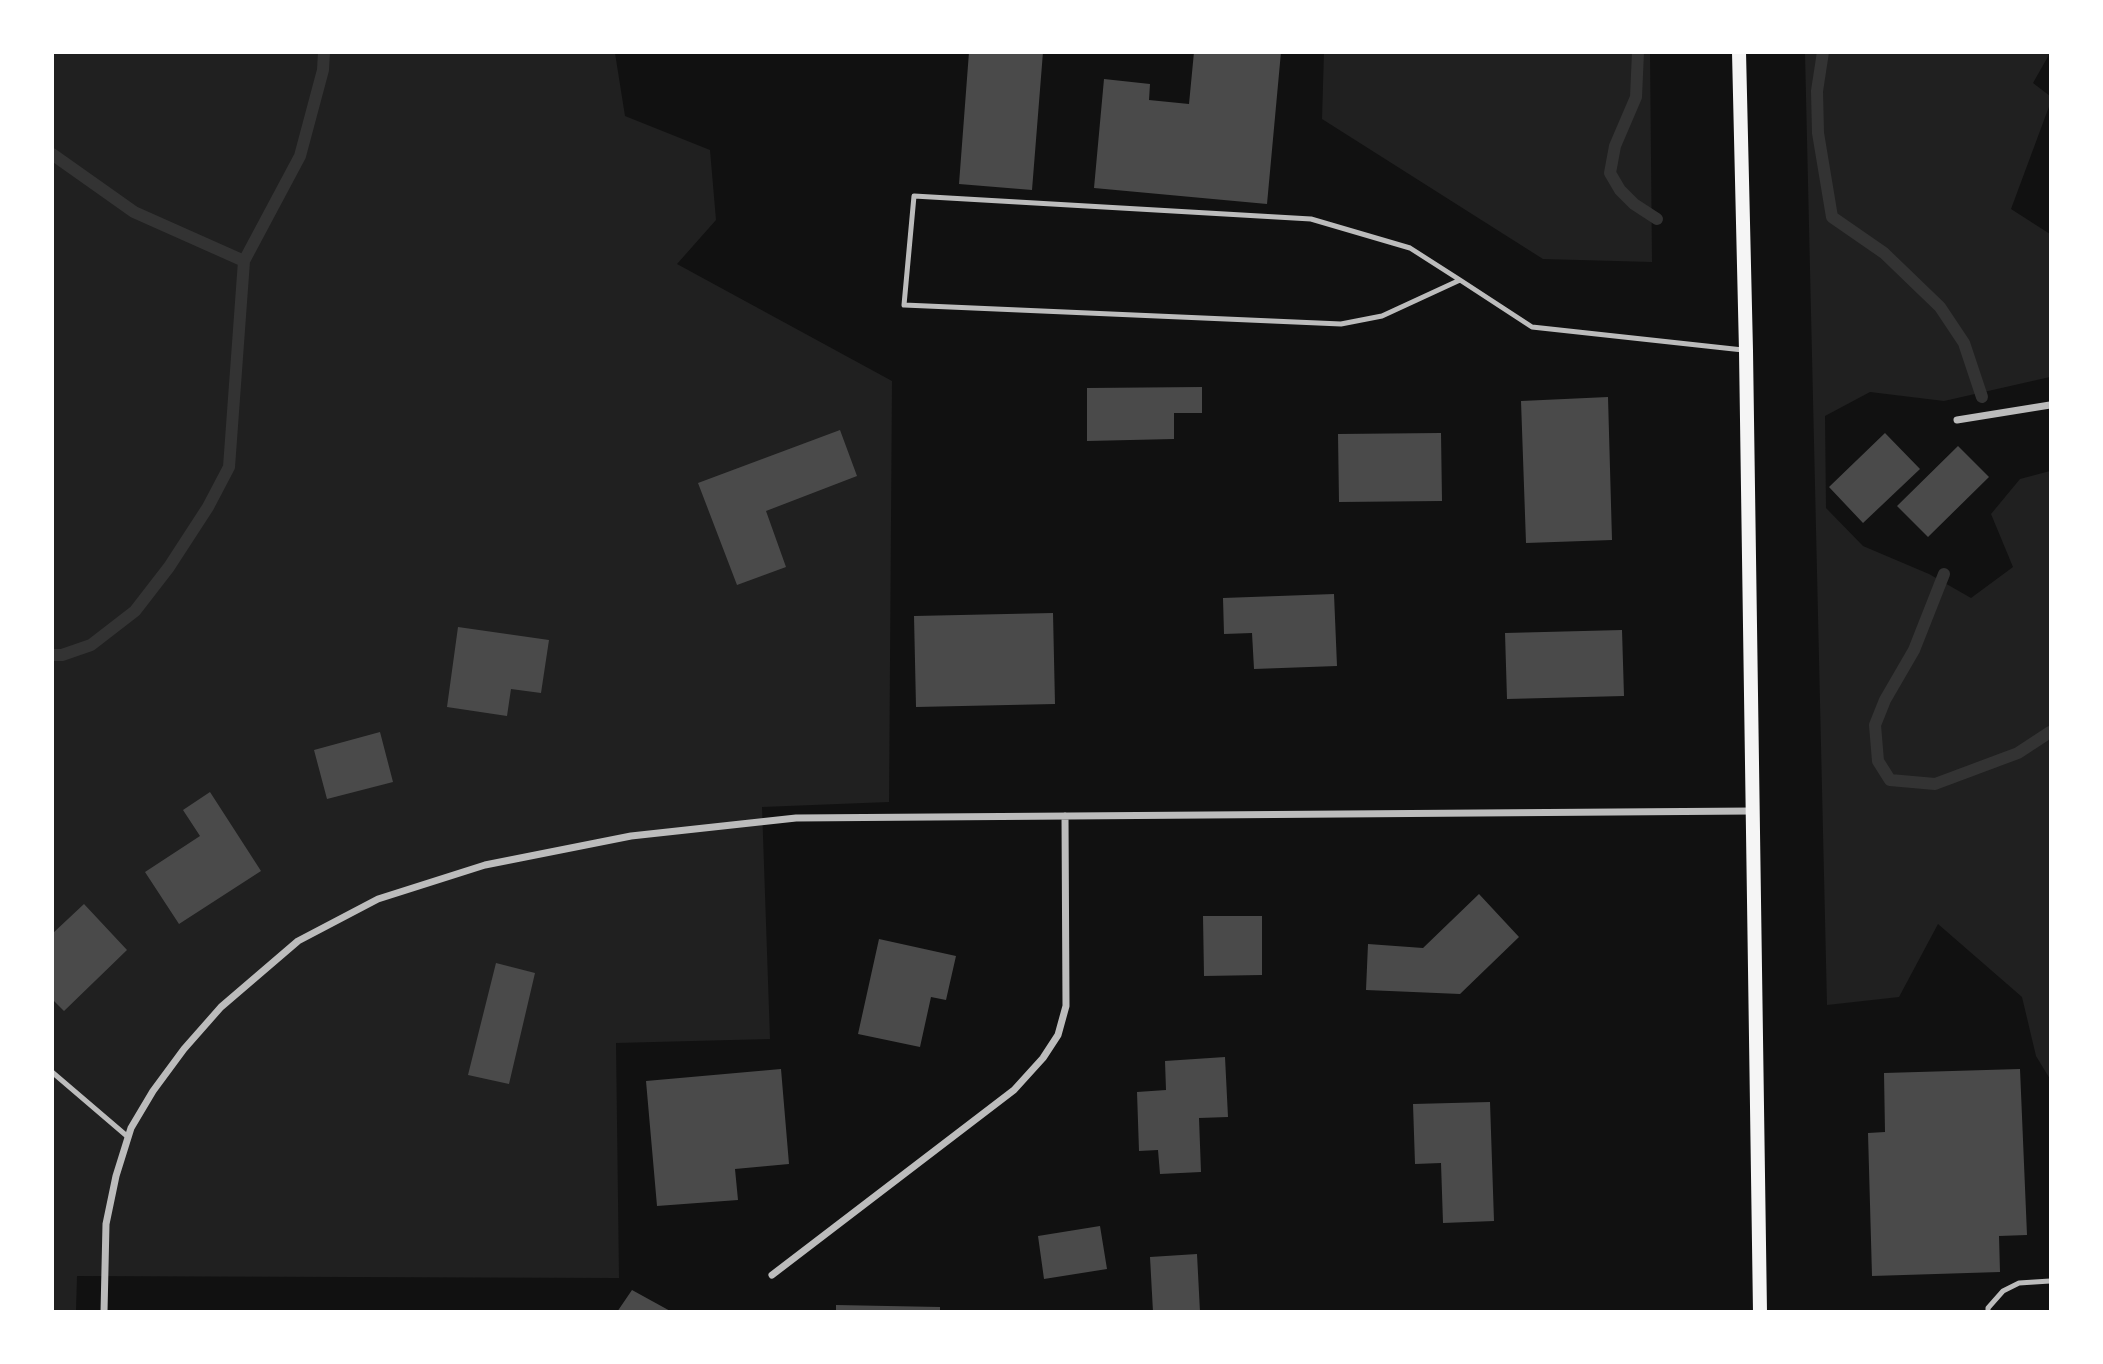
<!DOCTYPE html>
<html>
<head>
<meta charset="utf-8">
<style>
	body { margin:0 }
	#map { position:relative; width:2103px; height:1364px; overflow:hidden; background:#111; font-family:Cabin,sans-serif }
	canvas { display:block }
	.frame { position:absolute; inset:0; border:54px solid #fff; pointer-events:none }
</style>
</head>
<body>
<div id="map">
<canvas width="2103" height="1364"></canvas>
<div class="frame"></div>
</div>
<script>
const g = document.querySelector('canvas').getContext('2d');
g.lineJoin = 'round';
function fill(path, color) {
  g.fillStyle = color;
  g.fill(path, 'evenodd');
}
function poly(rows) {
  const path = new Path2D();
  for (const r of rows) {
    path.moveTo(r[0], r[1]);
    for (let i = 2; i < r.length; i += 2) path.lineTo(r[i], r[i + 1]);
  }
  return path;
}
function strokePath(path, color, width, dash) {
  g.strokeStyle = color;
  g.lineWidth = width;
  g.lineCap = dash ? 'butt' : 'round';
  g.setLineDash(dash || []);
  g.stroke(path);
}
const green = poly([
	[1324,52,1650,53,1652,262,1543,259,1322,119],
	[52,53,615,53,625,116,710,150,716,220,677,264,892,381,889,802,762,807,770,1039,616,1043,619,1278,77,1276,76,1311,53,1311],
	[1805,53,2050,53,2033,83,2050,96,2050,104,2011,209,2050,234,2050,377,1944,401,1870,392,1825,416,1826,508,1863,546,1929,574,1971,598,2013,567,1991,514,2020,479,2050,471,2050,1079,2036,1056,2022,997,1938,924,1899,997,1827,1005]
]);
const stream = poly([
	[1638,52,1636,97,1615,146,1610,173,1620,190,1634,204,1657,219],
	[1823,52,1817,91,1818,133,1832,217,1884,253,1940,307,1964,343,1982,397],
	[52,154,134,212,244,261],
	[1944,574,1914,650,1885,700,1875,725,1878,761,1890,780,1935,784,2018,753,2050,732],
	[52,655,62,655,91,645,135,611,169,567,208,507,229,467,244,261,300,156,323,70,324,52]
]);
const building = poly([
	[969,52,1043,52,1032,190,959,184],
	[1194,52,1281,52,1267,204,1094,188,1104,79,1150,84,1149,100,1189,104],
	[1202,387,1202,413,1174,413,1174,439,1087,441,1087,388],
	[1608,397,1612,540,1526,543,1521,401],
	[840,430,857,476,766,511,786,567,737,585,698,483],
	[1441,433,1442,501,1339,502,1338,434],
	[1885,433,1920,469,1863,523,1829,487],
	[1958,446,1989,477,1928,537,1897,506],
	[1334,594,1337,666,1254,669,1252,633,1224,634,1223,598],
	[1053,613,1055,704,916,707,914,616],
	[458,627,549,640,541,693,511,689,507,716,447,707],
	[1622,630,1624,696,1507,699,1505,633],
	[380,732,393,782,327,799,314,750],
	[210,792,261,871,179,924,145,872,200,836,183,810],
	[1479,894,1519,937,1460,994,1366,990,1368,944,1423,948],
	[84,904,127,950,64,1011,52,999,52,934],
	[1203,916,1262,916,1262,975,1204,976],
	[879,939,956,956,946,1000,931,997,920,1047,858,1034],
	[496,963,535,973,509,1084,468,1075],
	[1225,1057,1228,1117,1199,1118,1201,1172,1160,1174,1158,1150,1139,1151,1137,1092,1166,1090,1165,1061],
	[781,1069,789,1164,735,1169,738,1200,657,1206,646,1081],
	[2020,1069,2027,1235,1999,1236,2000,1272,1872,1276,1868,1133,1885,1132,1884,1073],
	[1490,1102,1494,1221,1443,1223,1441,1163,1415,1164,1413,1104],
	[1100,1226,1107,1269,1044,1279,1038,1236],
	[1197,1254,1200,1312,1153,1312,1150,1257],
	[632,1290,672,1312,617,1312],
	[836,1305,940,1307,940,1312,836,1312]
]);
const service = poly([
	[1460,280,1382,316,1341,324,904,305,914,196,1311,219,1410,248,1460,280,1532,327,1743,350],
	[52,1072,128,1137],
	[1988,1312,1988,1308,2003,1291,2019,1283,2050,1281]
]);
const minor = poly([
	[1957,420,2050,405],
	[772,1275,1014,1090,1043,1058,1058,1035,1066,1006,1065,816],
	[104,1312,106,1224,116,1176,131,1128,153,1091,184,1049,221,1007,298,941,378,899,485,865,631,836,796,818,1752,811]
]);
const secondary = poly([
	[1739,52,1746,351,1760,1312]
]);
fill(green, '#202020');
strokePath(stream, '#333', 12);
fill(building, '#4a4a4a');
strokePath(service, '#bcbcbc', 5);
strokePath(minor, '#bcbcbc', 7);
strokePath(secondary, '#f5f5f5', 14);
</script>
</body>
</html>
